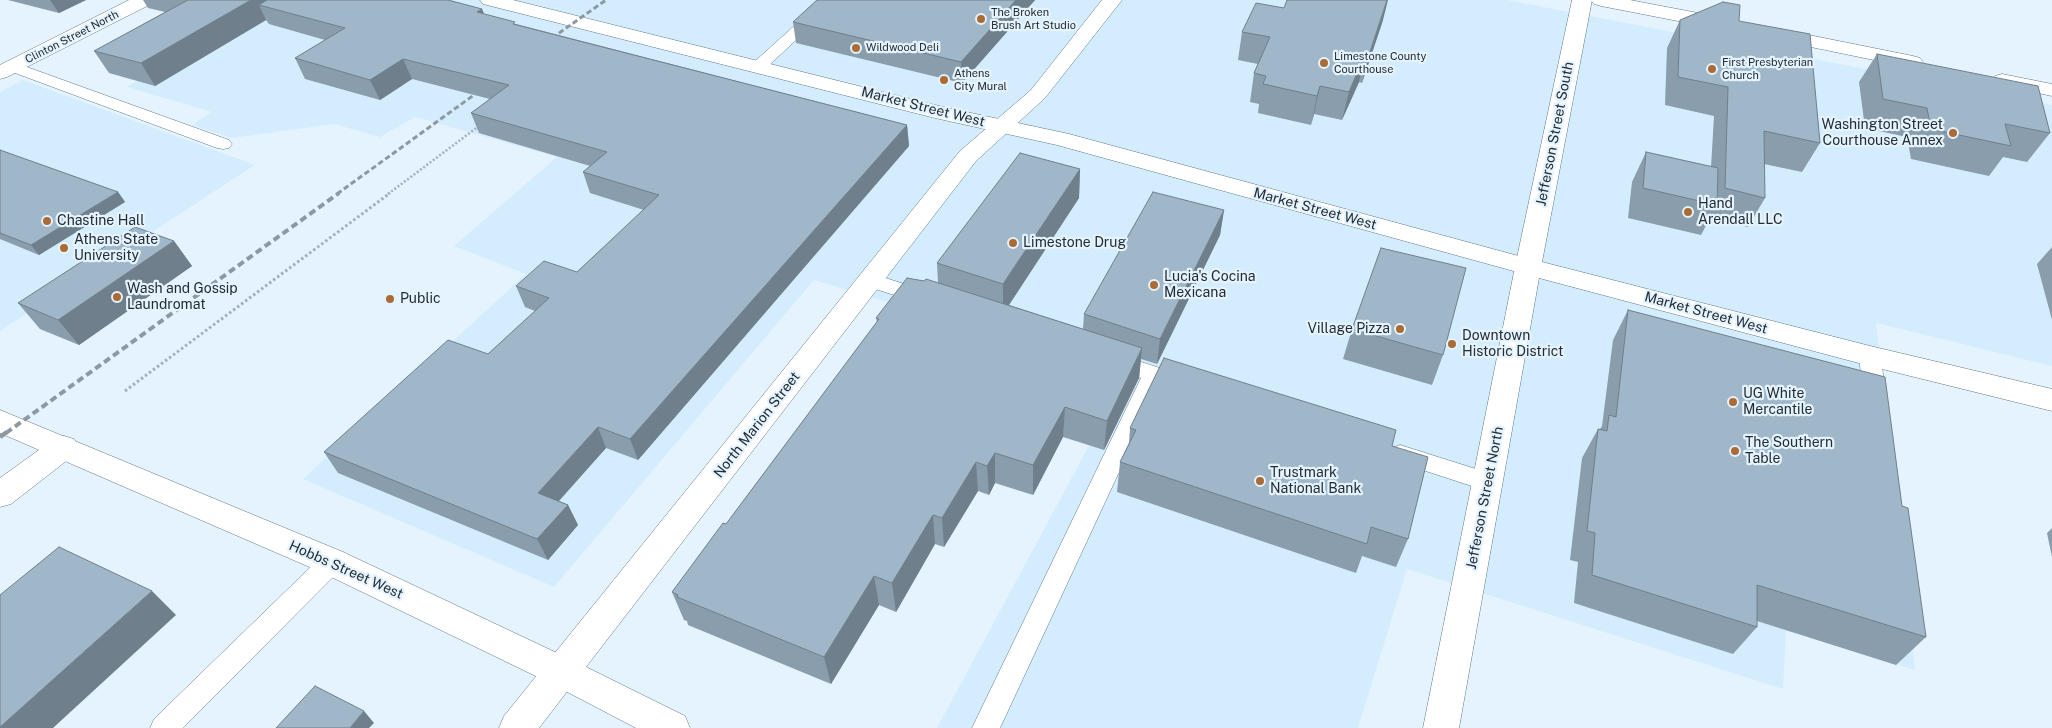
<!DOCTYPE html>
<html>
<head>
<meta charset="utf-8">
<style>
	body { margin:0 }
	canvas { display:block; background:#e4f3fd }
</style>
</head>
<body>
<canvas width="2052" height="728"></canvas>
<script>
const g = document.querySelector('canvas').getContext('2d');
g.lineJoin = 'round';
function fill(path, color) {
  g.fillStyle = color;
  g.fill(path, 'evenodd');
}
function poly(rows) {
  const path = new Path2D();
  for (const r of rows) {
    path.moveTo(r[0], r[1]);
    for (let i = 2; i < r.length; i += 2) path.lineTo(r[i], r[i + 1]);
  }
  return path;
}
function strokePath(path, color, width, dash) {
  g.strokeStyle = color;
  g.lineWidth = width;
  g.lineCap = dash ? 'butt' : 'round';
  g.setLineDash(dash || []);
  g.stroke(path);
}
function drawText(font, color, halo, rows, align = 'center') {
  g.font = font + ' "Public Sans",sans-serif';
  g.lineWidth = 4.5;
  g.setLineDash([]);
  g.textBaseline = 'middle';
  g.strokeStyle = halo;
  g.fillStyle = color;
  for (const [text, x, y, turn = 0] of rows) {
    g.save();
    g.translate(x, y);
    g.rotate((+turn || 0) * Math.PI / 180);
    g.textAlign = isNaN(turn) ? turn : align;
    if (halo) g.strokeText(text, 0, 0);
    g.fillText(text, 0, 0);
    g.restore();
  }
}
const built = poly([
	[283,0,1507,0,2052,105,2052,366,1876,323,1915,670,1786,630,1783,689,1407,569,1358,728,937,728,1127,375,814,280,554,587,303,479,526,274,454,246,557,157,415,117,380,137,334,124,232,138,192,125,212,112,127,87],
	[23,80,255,165,0,331,0,92]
]);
const pathFar1 = poly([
	[388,194,479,126]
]);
const path = poly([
	[125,391,390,193]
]);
const service = poly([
	[823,0,839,0,765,69,753,69,751,66,753,63,823,0],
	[13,62,229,140,232,144,229,148,223,149,217,148,7,70,5,67,7,64,13,62],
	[870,273,932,293,935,298,932,303,925,305,863,285,860,280,863,275,870,273],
	[1870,348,1877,351,1881,356,1886,403,1883,409,1875,411,1867,409,1864,403,1859,356,1863,351,1870,348],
	[1113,353,1191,378,1194,384,1191,390,1183,392,1160,384,1000,728,972,728,1141,378,1106,366,1102,361,1106,356,1113,353],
	[1400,445,1495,475,1499,482,1495,489,1487,491,1392,460,1389,454,1392,448,1400,445],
	[332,552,341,555,344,562,341,569,183,728,150,728,154,719,323,555,332,552]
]);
const minor = poly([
	[1102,0,1122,0,1045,98,976,161,539,728,499,728,504,716,960,151,1031,90,1102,0],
	[64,436,74,439,79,447,74,455,11,504,0,507,0,478,54,439,64,436]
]);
const tertiary = poly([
	[129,0,154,0,151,4,7,77,0,79,0,65,129,0],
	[480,0,513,0,943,107,1069,134,1537,261,1541,267,1537,273,1528,275,1057,145,935,118,483,4,480,0],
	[1591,0,1630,0,1724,18,1731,20,1734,24,1731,28,1724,30,1601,6,1594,4,1591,0],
	[1774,28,1913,56,1920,58,1923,62,1920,66,1913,68,1767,38,1764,34,1767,30,1774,28],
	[2002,74,2052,84,2052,96,1995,84,1992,80,1995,76,2002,74]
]);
const secondary = poly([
	[1572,0,1592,0,1542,262,1870,346,2052,389,2052,411,1870,366,1539,278,1459,728,1423,728,1515,267,1572,0],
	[0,410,343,552,574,661,685,716,690,728,636,728,550,683,321,572,0,433,0,410]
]);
const railFar2 = poly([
	[545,43,606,0],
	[337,194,485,87]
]);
const railFar1 = poly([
	[6,433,339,193]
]);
const rail = poly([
	[0,437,7,432]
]);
const wall = poly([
	[8,0,86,0,59,13],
	[143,0,448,0,482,9,484,14,516,24,907,125,909,146,638,460,606,448,559,501,568,505,578,525,548,560,338,473,324,452,488,354,535,311,525,307,516,286,577,272,644,210,590,193,583,172,590,166,479,133,471,113,490,99,412,79,380,100,305,79,295,58,325,40,269,24,266,20,155,86,109,73,94,51,165,12,148,8],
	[817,0,1035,0,962,83,796,43,793,22],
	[1284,8,1383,20,1362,83,1359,82,1342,120,1314,114,1311,125,1258,113,1259,104,1250,102,1254,73,1258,64,1238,60,1242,32],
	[1680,20,1739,21,1820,143,1802,172,1764,164,1765,198,1748,227,1710,218,1701,235,1628,218,1632,182,1646,152,1711,167,1714,116,1665,105,1667,48],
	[1877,54,2050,133,2027,162,2003,157,1989,176,1911,159,1907,137,1865,128,1859,82],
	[0,150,118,192,125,202,39,255,0,239],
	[1080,169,1079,198,1009,305,1083,329,1084,314,1224,210,1220,235,1157,364,1141,359,1139,378,1104,450,1063,437,1033,495,995,483,989,495,978,491,944,547,935,544,896,612,879,605,831,684,688,625,687,621,684,620,672,592,726,524,877,322,876,318,924,281,938,283,937,263],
	[174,241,192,266,79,345,40,329,18,303],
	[2052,247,2052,320,2037,264],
	[1628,310,1902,506,1926,637,1896,665,1757,621,1757,627,1733,654,1574,603,1578,562,1570,560,1582,458,1598,429,1600,429,1602,426,1613,340],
	[1352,329,1443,355,1432,385,1343,359],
	[1130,428,1392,446,1408,539,1396,567,1362,556,1356,573,1117,492,1120,462,1129,443],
	[2052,528,2052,557,2047,533]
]);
const shadedWall = poly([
	[50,0,86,0,59,13],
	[251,0,300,0,259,5,266,20,155,86,141,63],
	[1016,0,1035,0,962,83,961,62],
	[1387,0,1388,0,1383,20,1362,83,1369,55],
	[482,9,490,29,477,12],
	[1365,54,1359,82,1342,120,1349,92],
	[403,59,412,79,380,100,370,80],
	[1320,86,1314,114,1311,125,1317,96],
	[907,125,909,146,638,460,630,439],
	[1080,169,1079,198,1003,314,1003,284],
	[118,192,125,202,39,255,31,245],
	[1224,210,1220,235,1157,364,1160,339],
	[174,241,192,266,79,345,58,320],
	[1142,348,1139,378,1104,450,1107,421],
	[1065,407,1063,437,1033,495,1033,465],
	[598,427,606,448,548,513,538,493],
	[995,453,995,483,989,495,987,466],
	[976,462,978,491,944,547,942,518],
	[568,505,578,525,548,560,537,539],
	[933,515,935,544,896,612,892,583],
	[874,576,879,605,831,684,824,657],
	[152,591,176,615,53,728,0,728,0,727],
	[364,711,374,723,369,728,350,728]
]);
const building = poly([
	[188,0,251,0,141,63,94,51,188,0],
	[267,0,448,0,482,9,477,12,515,22,513,24,907,125,630,439,598,427,538,493,568,505,537,539,324,452,448,340,488,354,549,298,516,286,544,261,577,272,659,195,583,172,607,152,471,113,509,85,403,59,370,80,295,58,345,28,259,5,267,0],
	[817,0,1016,0,961,62,793,22,817,0],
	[1287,0,1387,0,1369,55,1365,54,1349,92,1320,86,1317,96,1263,84,1266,76,1254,73,1270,37,1242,32,1256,3,1284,8,1287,0],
	[1723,2,1740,5,1739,21,1810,34,1820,143,1764,131,1765,198,1725,188,1728,87,1678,77,1680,20,1723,2],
	[1877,54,2038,86,2050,133,2005,124,2011,146,1931,129,1927,108,1883,99,1877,54],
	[0,150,118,192,31,245,0,233,0,150],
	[1646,152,1718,168,1717,205,1643,188,1646,152],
	[1020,153,1080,169,1003,284,937,263,1020,153],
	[1153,192,1224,210,1160,339,1084,314,1153,192],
	[135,227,174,241,58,320,18,303,135,227],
	[1381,248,1466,268,1443,355,1352,329,1381,248],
	[907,278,924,281,926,279,1142,348,1107,421,1065,407,1033,465,995,453,987,466,976,462,942,518,933,515,892,583,874,576,824,657,677,597,678,595,672,592,723,523,726,524,879,319,876,318,907,278],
	[1628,310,1885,377,1902,506,1908,508,1926,637,1757,585,1757,627,1592,575,1595,533,1587,531,1598,429,1607,431,1609,415,1616,417,1628,310],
	[1164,358,1396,430,1392,446,1428,457,1408,539,1371,527,1367,544,1120,462,1136,430,1130,428,1164,358],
	[59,547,152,591,0,727,0,595,59,547],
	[315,686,364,711,350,728,276,728,315,686]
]);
const markers = [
	[981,19,5,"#ac6b35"],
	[856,48,5,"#ac6b35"],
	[1324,63,5,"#ac6b35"],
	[1712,69,5,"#ac6b35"],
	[944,80,5,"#ac6b35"],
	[1953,133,5,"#ac6b35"],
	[1688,212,5,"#ac6b35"],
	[47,221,5,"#ac6b35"],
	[1013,243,5,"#ac6b35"],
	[64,248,5,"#ac6b35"],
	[1154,285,5,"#ac6b35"],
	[117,297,5,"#ac6b35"],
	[390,299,5,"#ac6b35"],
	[1400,329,5,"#ac6b35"],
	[1452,344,5,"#ac6b35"],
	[1733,402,5,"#ac6b35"],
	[1735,451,5,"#ac6b35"],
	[1260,481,5,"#ac6b35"]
];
const farPoinames = [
	["The Broken",991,13],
	["Brush Art Studio",991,26],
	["Wildwood Deli",866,48],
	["Limestone County",1334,57],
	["Courthouse",1334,70],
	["First Presbyterian",1722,63],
	["Church",1722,76],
	["Athens",954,74],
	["City Mural",954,87]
];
const farStreetnames = [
	["Clinton Street North",72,37,-27]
];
const streetNames = [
	["Market Street West",923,107,14],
	["Jefferson Street South",1555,134,-79],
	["Market Street West",1315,209,15],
	["Market Street West",1706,313,15],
	["North Marion Street",757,425,-52],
	["Jefferson Street North",1485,498,-79],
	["Hobbs Street West",346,570,24]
];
const poiNames = [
	["Washington Street",1943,125,"right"],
	["Courthouse Annex",1943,141,"right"],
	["Hand",1698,204],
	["Arendall LLC",1698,220],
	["Chastine Hall",57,221],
	["Athens State",74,240],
	["University",74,256],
	["Limestone Drug",1023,243],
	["Lucia's Cocina",1164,277],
	["Mexicana",1164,293],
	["Wash and Gossip",127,289],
	["Laundromat",127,305],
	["Public",400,299],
	["Village Pizza",1390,329,"right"],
	["Downtown",1462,336],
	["Historic District",1462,352],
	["UG White",1743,394],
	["Mercantile",1743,410],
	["The Southern",1745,443],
	["Table",1745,459],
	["Trustmark",1270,473],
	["National Bank",1270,489]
];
fill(built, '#d3edff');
strokePath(service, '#627888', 1);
strokePath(minor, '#627888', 1);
strokePath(tertiary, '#627888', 1);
strokePath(secondary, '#627888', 1);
strokePath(pathFar1, '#a3b0b9', 2.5, [2, 2]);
strokePath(path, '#a3b0b9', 3, [2.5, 2.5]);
fill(service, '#fff');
fill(minor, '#fff');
fill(tertiary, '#fff');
fill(secondary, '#fff');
strokePath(railFar2, '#8d99a2', 3, [5.5, 3]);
strokePath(railFar1, '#8d99a2', 4, [7, 4]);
strokePath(rail, '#8d99a2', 4.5, [9, 4.5]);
fill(wall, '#899dac');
fill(shadedWall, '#6f808c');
fill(building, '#9fb7c8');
strokePath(building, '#6f808c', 1);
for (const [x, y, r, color] of markers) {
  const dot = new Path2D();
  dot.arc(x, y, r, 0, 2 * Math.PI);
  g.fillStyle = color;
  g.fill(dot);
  strokePath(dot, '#e4f3fd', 2);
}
drawText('11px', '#232c33', '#e4f3fd', farPoinames, 'left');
drawText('11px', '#232c33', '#e4f3fd', farStreetnames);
drawText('14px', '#232c33', '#e4f3fd', streetNames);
drawText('14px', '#232c33', '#e4f3fd', poiNames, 'left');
</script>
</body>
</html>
